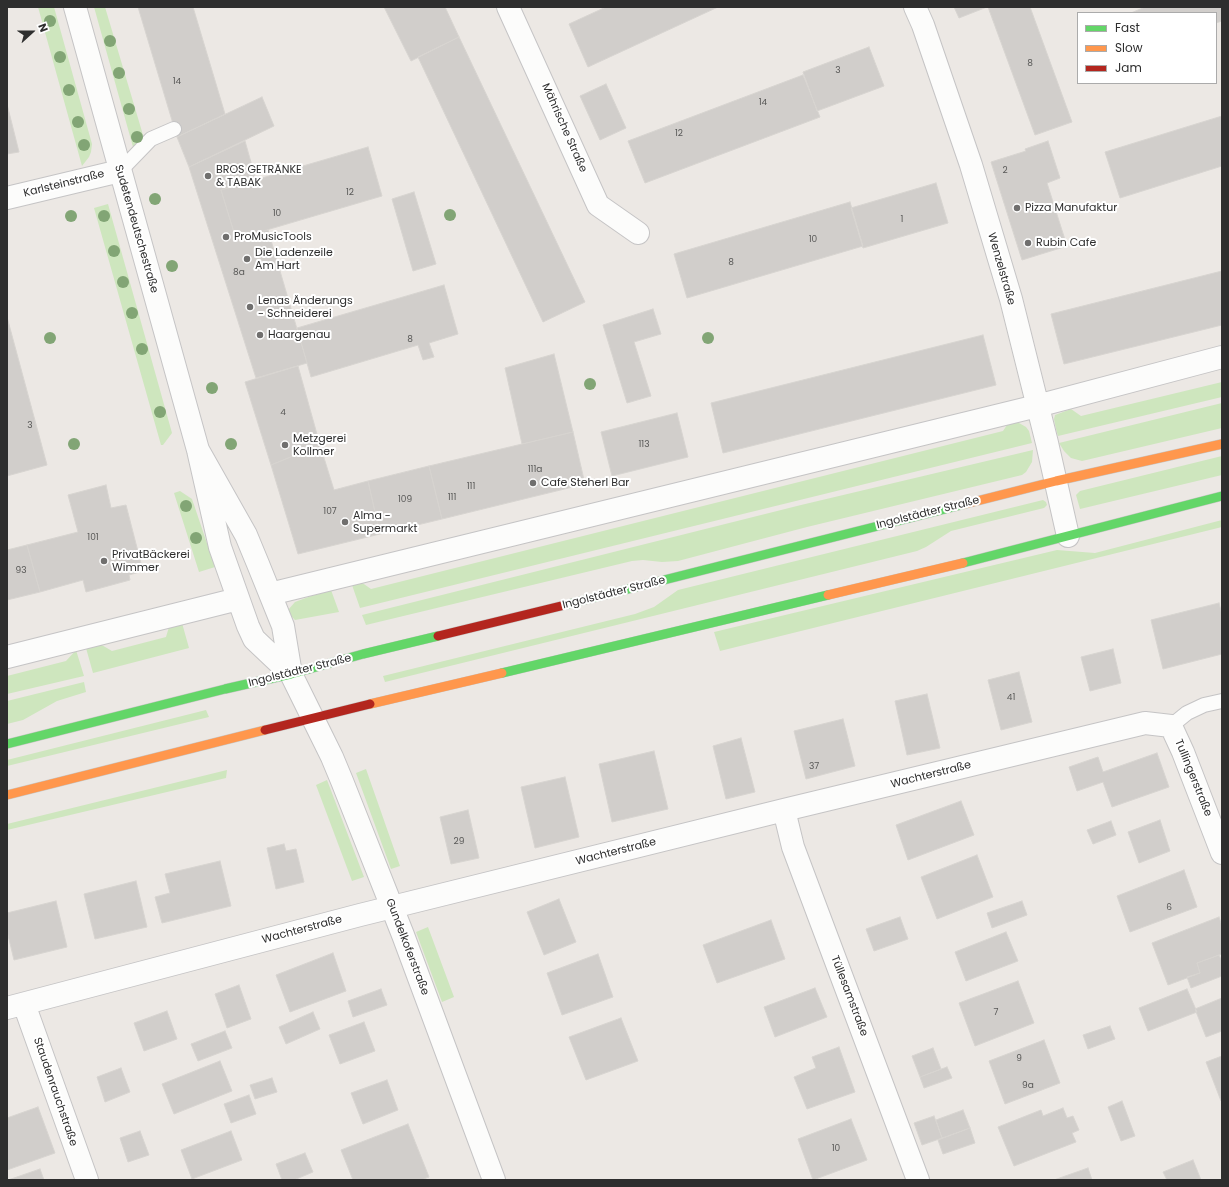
<!DOCTYPE html>
<html>
<head>
<meta charset="utf-8">
<style>
	body { margin:0 }
	#map { position:relative; width:1229px; height:1187px; overflow:hidden; background:#ece8e4; font-family:Poppins,sans-serif }
	canvas { display:block }
	.frame { position:absolute; inset:0; border:8px solid #2e2e2e; pointer-events:none }
	.legend { position:absolute; left:1077px; top:12px; width:140px; height:72px; box-sizing:border-box; background:#fff; border:1px solid #ababab; margin:0; padding:5px 7px; list-style:none; font-size:12px; color:#2e2e2e }
	.legend li { display:flex; align-items:center; gap:8px; height:20px }
	.legend b { width:20px; border:1px solid #ababab }
	.north { position:absolute; left:12px; top:12px; width:40px; height:40px; -webkit-text-stroke:3px #fff; paint-order:stroke; rotate:69deg; font-size:11px; font-weight:700; line-height:16px; text-align:center; color:#2e2e2e }
	.north::after { content:''; display:block; margin:auto; width:14px; height:18px; background:#2e2e2e; clip-path:polygon(50% 0,100% 100%,50% 72%,0 100%) }
</style>
</head>
<body>
<div id="map">
<canvas width="1229" height="1187"></canvas>
<div class="frame"></div>
<ul class="legend">
<li><b style="height:5px;background:#63d668"></b>Fast</li>
<li><b style="height:5px;background:#ff974d"></b>Slow</li>
<li><b style="height:5px;background:#b3261e"></b>Jam</li>
</ul>
<div class="north">N</div>
</div>
<script>
const g = document.querySelector('canvas').getContext('2d');
g.lineJoin = 'round';
function fill(path, color) {
  g.fillStyle = color;
  g.fill(path, 'evenodd');
}
function poly(rows) {
  const path = new Path2D();
  for (const r of rows) {
    path.moveTo(r[0], r[1]);
    for (let i = 2; i < r.length; i += 2) path.lineTo(r[i], r[i + 1]);
  }
  return path;
}
function strokePath(path, color, width, dash) {
  g.strokeStyle = color;
  g.lineWidth = width;
  g.lineCap = dash ? 'butt' : 'round';
  g.setLineDash(dash || []);
  g.stroke(path);
}
function drawText(font, color, halo, rows, align = 'center') {
  g.font = font + ' Poppins,sans-serif';
  g.lineWidth = 4;
  g.setLineDash([]);
  g.textBaseline = 'middle';
  g.strokeStyle = halo;
  g.fillStyle = color;
  for (const [text, x, y, turn = 0] of rows) {
    g.save();
    g.translate(x, y);
    g.rotate((+turn || 0) * Math.PI / 180);
    g.textAlign = isNaN(turn) ? turn : align;
    if (halo) g.strokeText(text, 0, 0);
    g.fillText(text, 0, 0);
    g.restore();
  }
}
const green = poly([
	[38,7,54,7,92,144,91,152,89,157,82,166],
	[94,7,105,7,143,135,136,146,133,147],
	[108,204,172,433,163,445,161,445,94,208],
	[1222,382,1222,397,1058,436,1056,429,1054,419,1055,415,1071,409,1081,416],
	[1222,403,1222,428,1082,461,1071,458,1064,451,1059,443],
	[1015,423,1019,423,1026,427,1029,431,1032,443,360,608,352,585,361,582,371,589,1003,431,1007,425],
	[1033,450,1032,462,1026,472,1022,475,807,527,678,561,662,562,643,560,632,561,366,625,362,615,801,505],
	[1222,456,1222,475,1080,509,1076,495,1080,491],
	[180,491,192,499,215,567,199,572,174,493],
	[1043,500,1046,502,1047,505,1044,508,951,531,926,547,917,551,385,682,383,676,635,614,654,607,678,590],
	[1222,520,1222,527,720,651,714,632,1057,550,1095,553],
	[331,590,339,612,295,620,290,615,288,610,295,602,311,596],
	[182,623,189,648,93,673,86,648,100,644,112,651,166,637,169,627],
	[76,650,84,676,7,694,7,676,66,661],
	[84,682,86,692,57,701,23,720,7,724,7,701],
	[206,710,209,717,7,766,7,760],
	[366,769,400,866,391,869,356,773],
	[227,770,226,778,7,830,7,824],
	[327,780,364,877,352,881,316,785],
	[428,927,454,997,442,1002,416,932]
]);
const building = poly([
	[138,7,193,7,225,114,177,137,138,7],
	[384,7,445,7,459,37,411,61,384,7],
	[606,7,718,7,588,67,569,24,606,7],
	[954,7,987,7,959,18,954,7],
	[988,7,1030,7,1072,122,1035,135,988,7],
	[1145,7,1222,7,1222,21,1216,23,1216,13,1131,13,1145,7],
	[459,37,585,302,543,322,418,57,459,37],
	[869,47,884,86,817,111,803,72,869,47],
	[803,75,820,117,645,183,628,141,803,75],
	[606,84,626,128,600,140,580,96,606,84],
	[262,97,274,126,189,167,177,137,262,97],
	[7,104,19,152,7,154,7,104],
	[1222,116,1222,166,1120,198,1105,152,1222,116],
	[245,141,256,180,221,190,236,239,268,230,307,363,256,378,189,167,245,141],
	[1048,141,1060,178,1047,183,1067,246,1022,260,991,162,1026,151,1025,149,1048,141],
	[368,147,382,196,236,239,221,190,368,147],
	[936,183,948,223,863,248,851,208,936,183],
	[414,192,436,264,413,271,392,199,414,192],
	[850,202,863,246,687,298,674,254,850,202],
	[1222,271,1222,325,1064,364,1051,314,1222,271],
	[444,285,458,334,429,343,434,357,423,360,418,345,311,377,297,328,444,285],
	[653,309,661,334,634,342,651,396,627,403,603,325,653,309],
	[7,317,47,465,7,476,7,317],
	[983,335,996,385,723,453,711,403,983,335],
	[554,354,573,432,522,444,505,368,554,354],
	[298,366,320,445,271,465,245,382,298,366],
	[677,413,688,457,612,476,601,432,677,413],
	[573,432,585,484,442,519,429,466,573,432],
	[320,445,334,490,368,481,380,534,298,554,271,465,320,445],
	[429,466,442,519,380,534,368,481,429,466],
	[106,485,111,508,126,505,143,571,129,575,130,580,86,592,83,580,40,592,27,545,78,532,68,495,106,485],
	[27,545,40,592,7,600,7,550,27,545],
	[1219,603,1222,615,1222,654,1163,669,1151,620,1219,603],
	[1113,649,1121,683,1090,691,1081,657,1113,649],
	[1019,672,1032,722,1001,730,988,680,1019,672],
	[927,694,940,748,907,755,895,701,927,694],
	[843,719,855,766,806,779,794,731,843,719],
	[741,738,755,792,726,799,713,746,741,738],
	[654,751,668,809,612,822,599,764,654,751],
	[1157,753,1169,787,1112,807,1103,782,1077,791,1069,767,1098,757,1103,772,1157,753],
	[565,777,579,837,535,848,521,787,565,777],
	[961,801,974,835,908,860,896,825,961,801],
	[468,810,479,858,451,864,440,817,468,810],
	[1160,820,1170,851,1139,863,1128,832,1160,820],
	[1111,821,1116,835,1093,844,1087,830,1111,821],
	[284,844,286,851,296,849,304,882,276,889,267,848,284,844],
	[977,855,993,897,937,919,921,877,977,855],
	[220,861,231,906,162,923,155,897,170,893,165,874,220,861],
	[1184,870,1197,907,1130,932,1117,896,1184,870],
	[136,881,147,927,95,939,84,894,136,881],
	[559,899,576,942,544,955,527,912,559,899],
	[56,901,67,947,14,960,7,931,7,913,56,901],
	[1022,901,1027,915,992,928,987,913,1022,901],
	[900,917,908,939,874,951,866,929,900,917],
	[1219,917,1222,926,1222,954,1197,963,1200,973,1168,985,1152,943,1219,917],
	[771,920,785,959,717,983,703,945,771,920],
	[1006,932,1018,961,966,981,955,952,1006,932],
	[333,953,346,991,290,1012,276,975,333,953],
	[598,954,613,997,562,1015,547,973,598,954],
	[1219,955,1222,962,1222,976,1191,988,1187,977,1200,973,1197,963,1219,955],
	[1018,981,1034,1023,975,1046,959,1003,1018,981],
	[239,985,251,1019,227,1028,215,994,239,985],
	[815,988,827,1017,775,1037,764,1007,815,988],
	[381,989,387,1005,353,1017,348,1001,381,989],
	[1187,989,1197,1012,1148,1031,1139,1008,1187,989],
	[1222,998,1222,1031,1206,1037,1195,1009,1222,998],
	[167,1011,177,1039,144,1051,134,1023,167,1011],
	[313,1012,320,1029,286,1044,279,1027,313,1012],
	[621,1018,638,1061,586,1080,569,1037,621,1018],
	[364,1022,375,1051,340,1064,329,1035,364,1022],
	[1110,1026,1115,1039,1088,1049,1083,1035,1110,1026],
	[225,1031,232,1048,198,1061,191,1044,225,1031],
	[1044,1040,1060,1083,1005,1104,989,1061,1044,1040],
	[839,1047,855,1092,807,1109,794,1077,816,1068,812,1057,839,1047],
	[933,1048,941,1069,920,1077,912,1056,933,1048],
	[1222,1056,1222,1101,1221,1101,1206,1062,1222,1056],
	[220,1061,232,1091,174,1114,162,1084,220,1061],
	[947,1067,952,1078,924,1088,920,1077,947,1067],
	[121,1068,130,1092,105,1102,97,1077,121,1068],
	[272,1078,277,1092,255,1099,250,1085,272,1078],
	[387,1080,398,1110,363,1124,351,1093,387,1080],
	[249,1095,256,1114,231,1123,224,1104,249,1095],
	[1122,1101,1135,1136,1121,1141,1108,1107,1122,1101],
	[38,1107,55,1153,7,1170,7,1118,38,1107],
	[1063,1108,1067,1118,1073,1116,1079,1130,1072,1133,1076,1142,1014,1166,998,1127,1041,1110,1043,1116,1063,1108],
	[963,1110,970,1128,942,1138,936,1120,963,1110],
	[934,1116,942,1138,922,1145,914,1123,934,1116],
	[851,1119,867,1160,813,1180,798,1139,851,1119],
	[408,1124,429,1177,421,1180,353,1180,341,1150,408,1124],
	[970,1128,975,1143,943,1154,938,1140,970,1128],
	[140,1131,149,1155,128,1162,120,1138,140,1131],
	[231,1131,242,1160,192,1179,181,1150,231,1131],
	[305,1153,313,1172,294,1180,282,1180,276,1164,305,1153],
	[1193,1160,1201,1180,1167,1180,1163,1172,1193,1160],
	[1088,1168,1092,1180,1054,1180,1088,1168],
	[40,1169,44,1180,8,1180,14,1178,40,1169]
]);
const lane = poly([
	[120,171,151,139,174,129],
	[1171,726,1187,713,1204,705,1222,701]
]);
const street = poly([
	[75,7,198,450,220,547,248,626,254,639,291,674],
	[508,7,598,205,638,233],
	[915,7,923,25,971,165,1011,299,1047,443,1068,536],
	[7,198,120,171],
	[198,450,246,535,258,564,283,626,291,674,332,757,342,781,403,935,494,1180],
	[270,594,1037,406,1222,357],
	[7,657,238,599],
	[784,810,793,847,918,1180],
	[24,1004,87,1180],
	[7,1008,360,915,784,810,1145,723,1171,726,1183,752,1222,853]
]);
const fast = poly([
	[963,563,1222,496],
	[565,605,965,504],
	[502,673,828,595],
	[7,744,225,689,291,674,363,654,438,636]
]);
const slow = poly([
	[965,504,1056,481,1222,444],
	[828,595,963,563],
	[370,704,502,673],
	[7,795,265,730]
]);
const jam = poly([
	[438,636,565,605],
	[265,730,370,704]
]);
const trees = [
	[50,21],
	[110,41],
	[60,57],
	[119,73],
	[69,90],
	[129,109],
	[78,122],
	[137,137],
	[84,145],
	[155,199],
	[450,215],
	[71,216],
	[104,216],
	[114,251],
	[172,266],
	[123,282],
	[132,313],
	[50,338],
	[708,338],
	[142,349],
	[590,384],
	[212,388],
	[160,412],
	[74,444],
	[231,444],
	[186,506],
	[196,538]
];
const markers = [
	[208,176,4,"#706f6e"],
	[1017,208,4,"#706f6e"],
	[226,237,4,"#706f6e"],
	[1028,243,4,"#706f6e"],
	[247,259,4,"#706f6e"],
	[250,307,4,"#706f6e"],
	[260,335,4,"#706f6e"],
	[285,445,4,"#706f6e"],
	[533,483,4,"#706f6e"],
	[345,522,4,"#706f6e"],
	[104,561,4,"#706f6e"]
];
const numberNames = [
	["8",1030,64],
	["3",838,71],
	["14",177,82],
	["14",763,103],
	["12",679,134],
	["2",1005,171],
	["12",350,193],
	["10",277,214],
	["1",902,220],
	["10",813,240],
	["8",731,263],
	["8a",239,273],
	["8",410,340],
	["4",283,413],
	["3",30,426],
	["113",644,445],
	["111a",535,470],
	["111",471,487],
	["111",452,498],
	["109",405,500],
	["107",330,512],
	["101",93,538],
	["93",21,571],
	["41",1011,698],
	["37",814,767],
	["29",459,842],
	["6",1169,908],
	["7",996,1013],
	["9",1019,1059],
	["9a",1028,1086],
	["10",836,1149]
];
const streetNames = [
	["Mährische Straße",564,128,66],
	["Karlsteinstraße",64,184,-14],
	["Sudetendeutschestraße",136,229,74],
	["Wenzelstraße",1001,269,74],
	["Ingolstädter Straße",928,513,-14],
	["Ingolstädter Straße",614,593,-14],
	["Ingolstädter Straße",300,671,-14],
	["Wachterstraße",931,775,-14],
	["Tullingerstraße",1193,778,68],
	["Wachterstraße",616,852,-14],
	["Wachterstraße",302,930,-15],
	["Gundelkoferstraße",407,947,69],
	["Tüllesamstraße",849,996,69],
	["Staudenrauchstraße",55,1092,71]
];
const poiNames = [
	["BROS GETRÄNKE",216,170],
	["& TABAK",216,183],
	["Pizza Manufaktur",1025,208],
	["ProMusicTools",234,237],
	["Rubin Cafe",1036,243],
	["Die Ladenzeile",255,253],
	["Am Hart",255,266],
	["Lenas Änderungs",258,301],
	["- Schneiderei",258,314],
	["Haargenau",268,335],
	["Metzgerei",293,439],
	["Kollmer",293,452],
	["Cafe Steherl Bar",541,483],
	["Alma -",353,516],
	["Supermarkt",353,529],
	["PrivatBäckerei",112,555],
	["Wimmer",112,568]
];
fill(green, '#cee6be');
fill(building, '#d1cecb');
strokePath(building, '#d7d4d0', 1);
strokePath(lane, '#c5c4c5', 16);
strokePath(street, '#c5c4c5', 24);
strokePath(fast, '#c6c5c4', 10);
strokePath(slow, '#c6c5c4', 10);
strokePath(jam, '#c6c5c4', 10);
strokePath(lane, '#fcfcfb', 14);
strokePath(street, '#fcfcfb', 22);
strokePath(fast, '#63d668', 9);
strokePath(slow, '#ff974d', 9);
strokePath(jam, '#b3261e', 9);
g.fillStyle = '#82a575';
for (const [x, y] of trees) {
  g.beginPath();
  g.arc(x, y, 6, 0, 2 * Math.PI);
  g.fill();
}
for (const [x, y, r, color] of markers) {
  const dot = new Path2D();
  dot.arc(x, y, r, 0, 2 * Math.PI);
  g.fillStyle = color;
  g.fill(dot);
  strokePath(dot, '#fff', 1.5);
}
drawText('9px', '#585857', null, numberNames);
drawText('11px', '#2e2e2e', '#fff', streetNames);
drawText('11px', '#2e2e2e', '#fff', poiNames, 'left');
</script>
</body>
</html>
